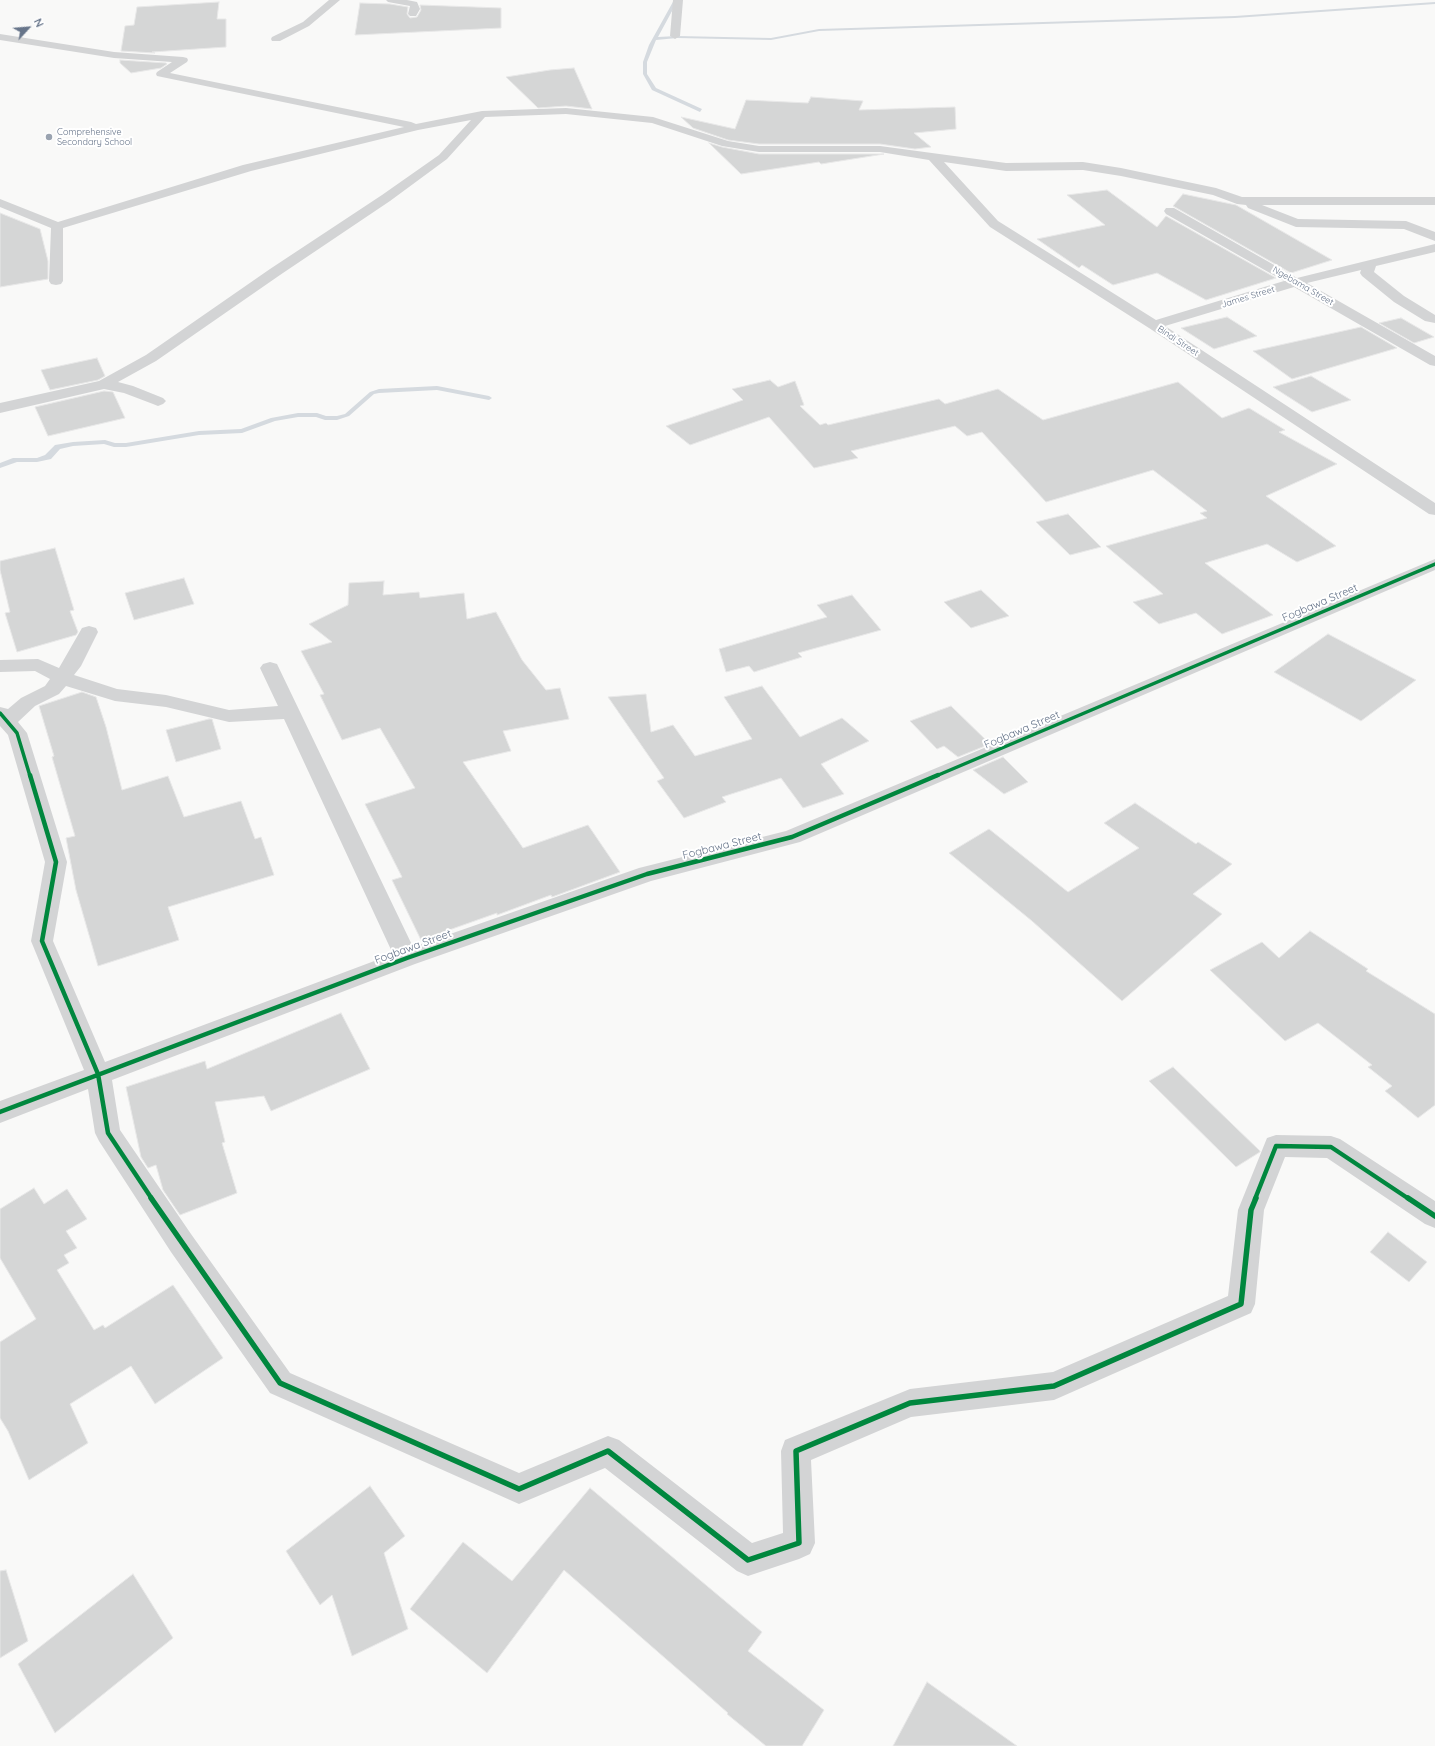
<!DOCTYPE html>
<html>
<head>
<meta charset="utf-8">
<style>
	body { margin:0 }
	#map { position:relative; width:1435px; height:1746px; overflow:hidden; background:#f9f9f8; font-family:Quicksand,sans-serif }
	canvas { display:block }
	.north { position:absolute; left:8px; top:8px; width:40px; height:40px; -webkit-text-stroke:3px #fff; paint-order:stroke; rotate:64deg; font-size:11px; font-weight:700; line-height:16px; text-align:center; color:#67758a }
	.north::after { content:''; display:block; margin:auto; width:14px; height:18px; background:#67758a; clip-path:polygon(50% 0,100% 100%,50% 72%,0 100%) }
</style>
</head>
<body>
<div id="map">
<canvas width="1435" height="1746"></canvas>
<div class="north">N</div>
</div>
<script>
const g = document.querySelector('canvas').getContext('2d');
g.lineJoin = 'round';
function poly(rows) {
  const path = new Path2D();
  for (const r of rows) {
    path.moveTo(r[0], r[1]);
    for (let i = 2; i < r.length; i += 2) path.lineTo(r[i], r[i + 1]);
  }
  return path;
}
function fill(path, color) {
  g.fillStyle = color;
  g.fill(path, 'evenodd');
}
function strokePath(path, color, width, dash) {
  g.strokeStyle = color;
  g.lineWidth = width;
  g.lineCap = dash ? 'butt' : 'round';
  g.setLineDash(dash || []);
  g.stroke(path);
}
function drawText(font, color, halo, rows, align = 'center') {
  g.font = font + ' Quicksand,sans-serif';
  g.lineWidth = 4;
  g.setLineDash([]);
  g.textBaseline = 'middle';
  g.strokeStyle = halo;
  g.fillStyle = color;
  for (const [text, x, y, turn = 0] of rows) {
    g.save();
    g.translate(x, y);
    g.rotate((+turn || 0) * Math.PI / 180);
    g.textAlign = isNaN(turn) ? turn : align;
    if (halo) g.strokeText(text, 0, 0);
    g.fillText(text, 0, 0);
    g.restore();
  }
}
const stream = poly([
	[674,0,678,0,658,37,677,36,771,38,819,29,1235,16,1435,2,1435,4,1235,18,819,31,771,40,677,38,656,40,647,62,647,74,656,88,702,109,700,112,652,90,643,74,643,62,649,45,674,0],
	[437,386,489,396,492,398,489,400,437,390,379,393,374,394,349,416,337,420,325,420,316,417,298,417,275,421,242,433,199,435,126,447,114,447,104,444,73,446,60,449,51,459,37,462,17,462,0,468,0,463,13,458,37,458,45,455,55,445,73,442,105,440,115,443,126,443,199,431,241,429,271,418,298,413,317,413,326,416,337,416,345,414,370,392,379,389,437,386]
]);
const building = poly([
	[219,2,217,19,226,19,226,47,152,52,155,53,121,51,125,26,134,25,137,7,219,2],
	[360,3,390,4,408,7,407,14,410,18,417,17,421,10,420,5,501,8,501,28,355,35,360,3],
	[120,60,166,63,167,64,161,68,131,73,120,63,120,60],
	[574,68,592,109,566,106,538,108,506,77,550,70,574,68],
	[811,97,863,101,859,110,955,107,956,129,914,133,931,147,915,149,880,144,759,144,728,140,693,128,681,117,735,129,746,100,808,103,811,97],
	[709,143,722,147,759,154,884,154,821,164,819,162,741,174,709,143],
	[1107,190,1157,227,1166,216,1276,278,1206,300,1157,273,1113,285,1082,265,1079,268,1037,239,1105,225,1067,195,1107,190],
	[1183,194,1236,205,1332,260,1291,273,1173,206,1183,194],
	[0,213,40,229,48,261,48,279,0,287,0,213],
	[1227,317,1257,336,1214,349,1181,328,1227,317],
	[1401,318,1434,337,1414,343,1379,323,1401,318],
	[1361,327,1397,348,1292,379,1253,351,1361,327],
	[97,358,105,376,98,380,50,390,41,370,97,358],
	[1311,376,1351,400,1312,412,1273,387,1311,376],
	[770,380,778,387,795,381,804,405,800,406,820,425,826,423,828,425,939,399,945,404,998,389,1043,420,1178,382,1222,418,1249,408,1285,430,1279,432,1337,464,1266,496,1336,546,1297,562,1267,544,1205,563,1273,615,1222,634,1196,613,1159,624,1133,602,1163,594,1106,546,1207,518,1200,513,1207,511,1153,470,1046,502,982,432,967,436,955,426,851,451,858,458,814,468,769,417,690,445,666,426,743,400,732,389,770,380],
	[104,391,113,392,125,418,48,436,35,407,104,391],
	[1068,514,1101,547,1070,555,1036,522,1068,514],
	[55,548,74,610,70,611,78,632,76,635,17,652,5,613,10,612,0,570,0,561,55,548],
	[184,578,194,604,134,620,125,593,184,578],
	[384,581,383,595,419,592,420,598,464,593,467,619,496,612,522,660,546,690,560,688,569,719,503,731,511,751,463,762,523,848,588,825,620,872,552,897,551,895,497,915,497,913,421,940,392,880,402,877,365,804,415,788,380,728,342,740,320,695,324,694,301,651,332,642,309,624,348,605,349,583,384,581],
	[981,590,1009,616,971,628,944,602,981,590],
	[852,595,881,630,798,653,802,657,754,672,749,666,726,672,719,649,827,617,817,605,852,595],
	[1328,634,1416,680,1361,721,1274,672,1328,634],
	[762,686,800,737,842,718,869,741,821,764,844,794,803,808,781,778,722,797,726,802,684,818,657,781,664,778,608,697,646,694,651,732,673,725,695,756,752,739,724,697,762,686],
	[82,692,96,697,106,727,122,790,168,776,184,817,241,801,255,839,261,837,274,875,168,907,179,940,98,966,76,890,66,838,75,836,52,757,54,756,39,706,82,692],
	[951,706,990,744,958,757,944,746,937,749,910,721,951,706],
	[209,719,212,719,221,749,176,762,166,730,209,719],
	[1003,757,1028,782,1004,794,973,770,1003,757],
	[1135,803,1196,844,1198,842,1232,864,1193,894,1222,914,1122,1001,1032,921,949,853,989,829,1068,892,1139,848,1104,823,1135,803],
	[1310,931,1368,969,1366,971,1435,1014,1435,1105,1418,1118,1385,1091,1392,1086,1368,1067,1372,1065,1318,1023,1285,1041,1210,970,1262,942,1279,958,1310,931],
	[341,1013,370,1069,271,1111,264,1096,215,1102,225,1142,222,1143,237,1193,180,1215,163,1190,156,1165,148,1168,141,1157,126,1087,205,1061,207,1069,341,1013],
	[1173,1067,1260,1151,1260,1152,1236,1167,1149,1081,1173,1067],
	[34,1188,44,1204,67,1189,87,1219,66,1231,77,1248,64,1255,69,1263,57,1270,94,1330,103,1325,105,1328,173,1285,223,1358,155,1404,131,1366,70,1404,88,1443,29,1480,8,1431,0,1418,0,1342,36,1319,0,1258,0,1209,34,1188],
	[1388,1232,1427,1262,1409,1282,1370,1252,1388,1232],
	[370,1486,405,1536,384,1553,408,1629,352,1656,332,1595,320,1605,286,1551,370,1486],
	[590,1488,762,1632,748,1651,824,1710,802,1746,766,1746,727,1714,728,1713,564,1570,487,1673,410,1609,463,1542,512,1581,590,1488],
	[6,1570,28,1641,0,1658,0,1571,6,1570],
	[133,1574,173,1638,55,1733,18,1664,133,1574],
	[927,1682,1017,1746,893,1746,927,1682]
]);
const minor = poly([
	[329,0,340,0,309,26,280,41,272,41,271,39,272,37,303,22,329,0],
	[386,0,407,0,417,2,420,9,416,16,410,16,408,14,410,6,388,2,386,0],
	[673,0,683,0,680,36,675,39,670,36,673,0],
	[0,34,114,52,183,57,187,58,188,60,187,62,170,73,411,122,416,124,482,111,566,108,653,117,728,141,759,146,880,146,1006,163,1083,162,1121,168,1216,188,1242,197,1435,197,1435,205,1262,205,1298,219,1406,221,1435,232,1435,241,1404,229,1296,227,1248,208,1246,205,1237,204,1213,195,1121,176,1083,170,1006,171,944,162,998,221,1156,320,1284,281,1166,214,1164,211,1166,208,1174,208,1297,278,1435,244,1435,252,1376,266,1374,272,1404,296,1435,315,1435,323,1425,321,1394,302,1362,276,1360,273,1361,270,1307,283,1435,356,1435,366,1430,365,1294,287,1165,326,1435,503,1435,515,1429,514,1149,328,990,227,929,160,880,152,759,152,722,146,652,123,566,114,485,117,447,159,390,201,280,275,156,361,118,382,133,386,163,398,166,401,163,404,158,406,153,404,124,393,104,389,0,413,0,403,99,381,146,355,270,269,382,195,439,155,471,120,418,130,251,171,63,228,63,281,61,284,56,285,51,284,49,281,51,228,0,207,0,199,58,222,243,165,404,127,157,76,156,74,157,72,172,62,114,58,0,40,0,34],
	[1435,559,1435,570,800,842,651,881,415,964,112,1080,120,1130,191,1234,290,1373,519,1473,608,1436,619,1440,752,1543,783,1533,781,1451,785,1440,910,1389,1053,1372,1228,1296,1238,1210,1267,1138,1276,1135,1331,1136,1340,1139,1435,1201,1435,1228,1425,1224,1327,1158,1285,1157,1264,1210,1255,1304,1251,1313,1054,1400,911,1417,811,1460,815,1543,810,1554,799,1559,748,1576,737,1571,605,1468,519,1504,270,1393,171,1252,99,1141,95,1133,88,1089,0,1123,0,1101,84,1070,31,941,45,862,8,735,0,726,0,707,8,709,21,698,45,686,50,679,35,671,0,672,0,660,38,659,59,668,82,628,89,626,96,628,98,632,81,666,74,675,117,689,166,695,229,710,278,706,260,668,263,664,270,662,277,664,413,947,639,868,786,831,1435,559],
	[66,686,115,701,166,707,229,722,284,719,393,954,105,1062,53,941,67,862,27,733,18,722,35,706,59,694,66,686]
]);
const cyclewayFar2 = poly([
	[0,713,17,733,30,776],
	[936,776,1435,564]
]);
const cyclewayFar1 = poly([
	[30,775,56,862,42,941,98,1074,108,1133,152,1199],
	[0,1112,407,958,647,874,792,837,938,775],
	[1255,1199,1276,1146,1331,1147,1409,1199]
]);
const cycleway = poly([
	[151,1198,280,1383,519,1489,608,1451,748,1560,799,1543,796,1451,910,1403,1054,1386,1241,1304,1251,1210,1256,1198],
	[1408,1198,1435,1216]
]);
const markers = [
	[49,137,4,"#9aa3b0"]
];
const farPoinames = [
	["Comprehensive",57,132],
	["Secondary School",57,142]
];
const farStreetnames = [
	["Ngebama Street",1303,286,30],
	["James Street",1248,297,-17],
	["Bindi Street",1178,341,33]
];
const streetNames = [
	["Fogbawa Street",1320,603,-23],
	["Fogbawa Street",1022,730,-23],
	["Fogbawa Street",722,846,-14],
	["Fogbawa Street",413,947,-20]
];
fill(stream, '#d5dadf');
fill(building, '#d5d6d6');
strokePath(building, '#e8e8e8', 1);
fill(minor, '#d3d4d5');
strokePath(cyclewayFar2, '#00873e', 3.5);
strokePath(cyclewayFar1, '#00873e', 4.5);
strokePath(cycleway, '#00873e', 5.5);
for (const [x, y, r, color] of markers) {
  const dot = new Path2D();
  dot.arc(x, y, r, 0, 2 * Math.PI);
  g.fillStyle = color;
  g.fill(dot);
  strokePath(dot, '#fff', 1.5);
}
drawText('9px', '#67758a', '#fff', farPoinames, 'left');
drawText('9px', '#67758a', '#fff', farStreetnames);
drawText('11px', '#67758a', '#fff', streetNames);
</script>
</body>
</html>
